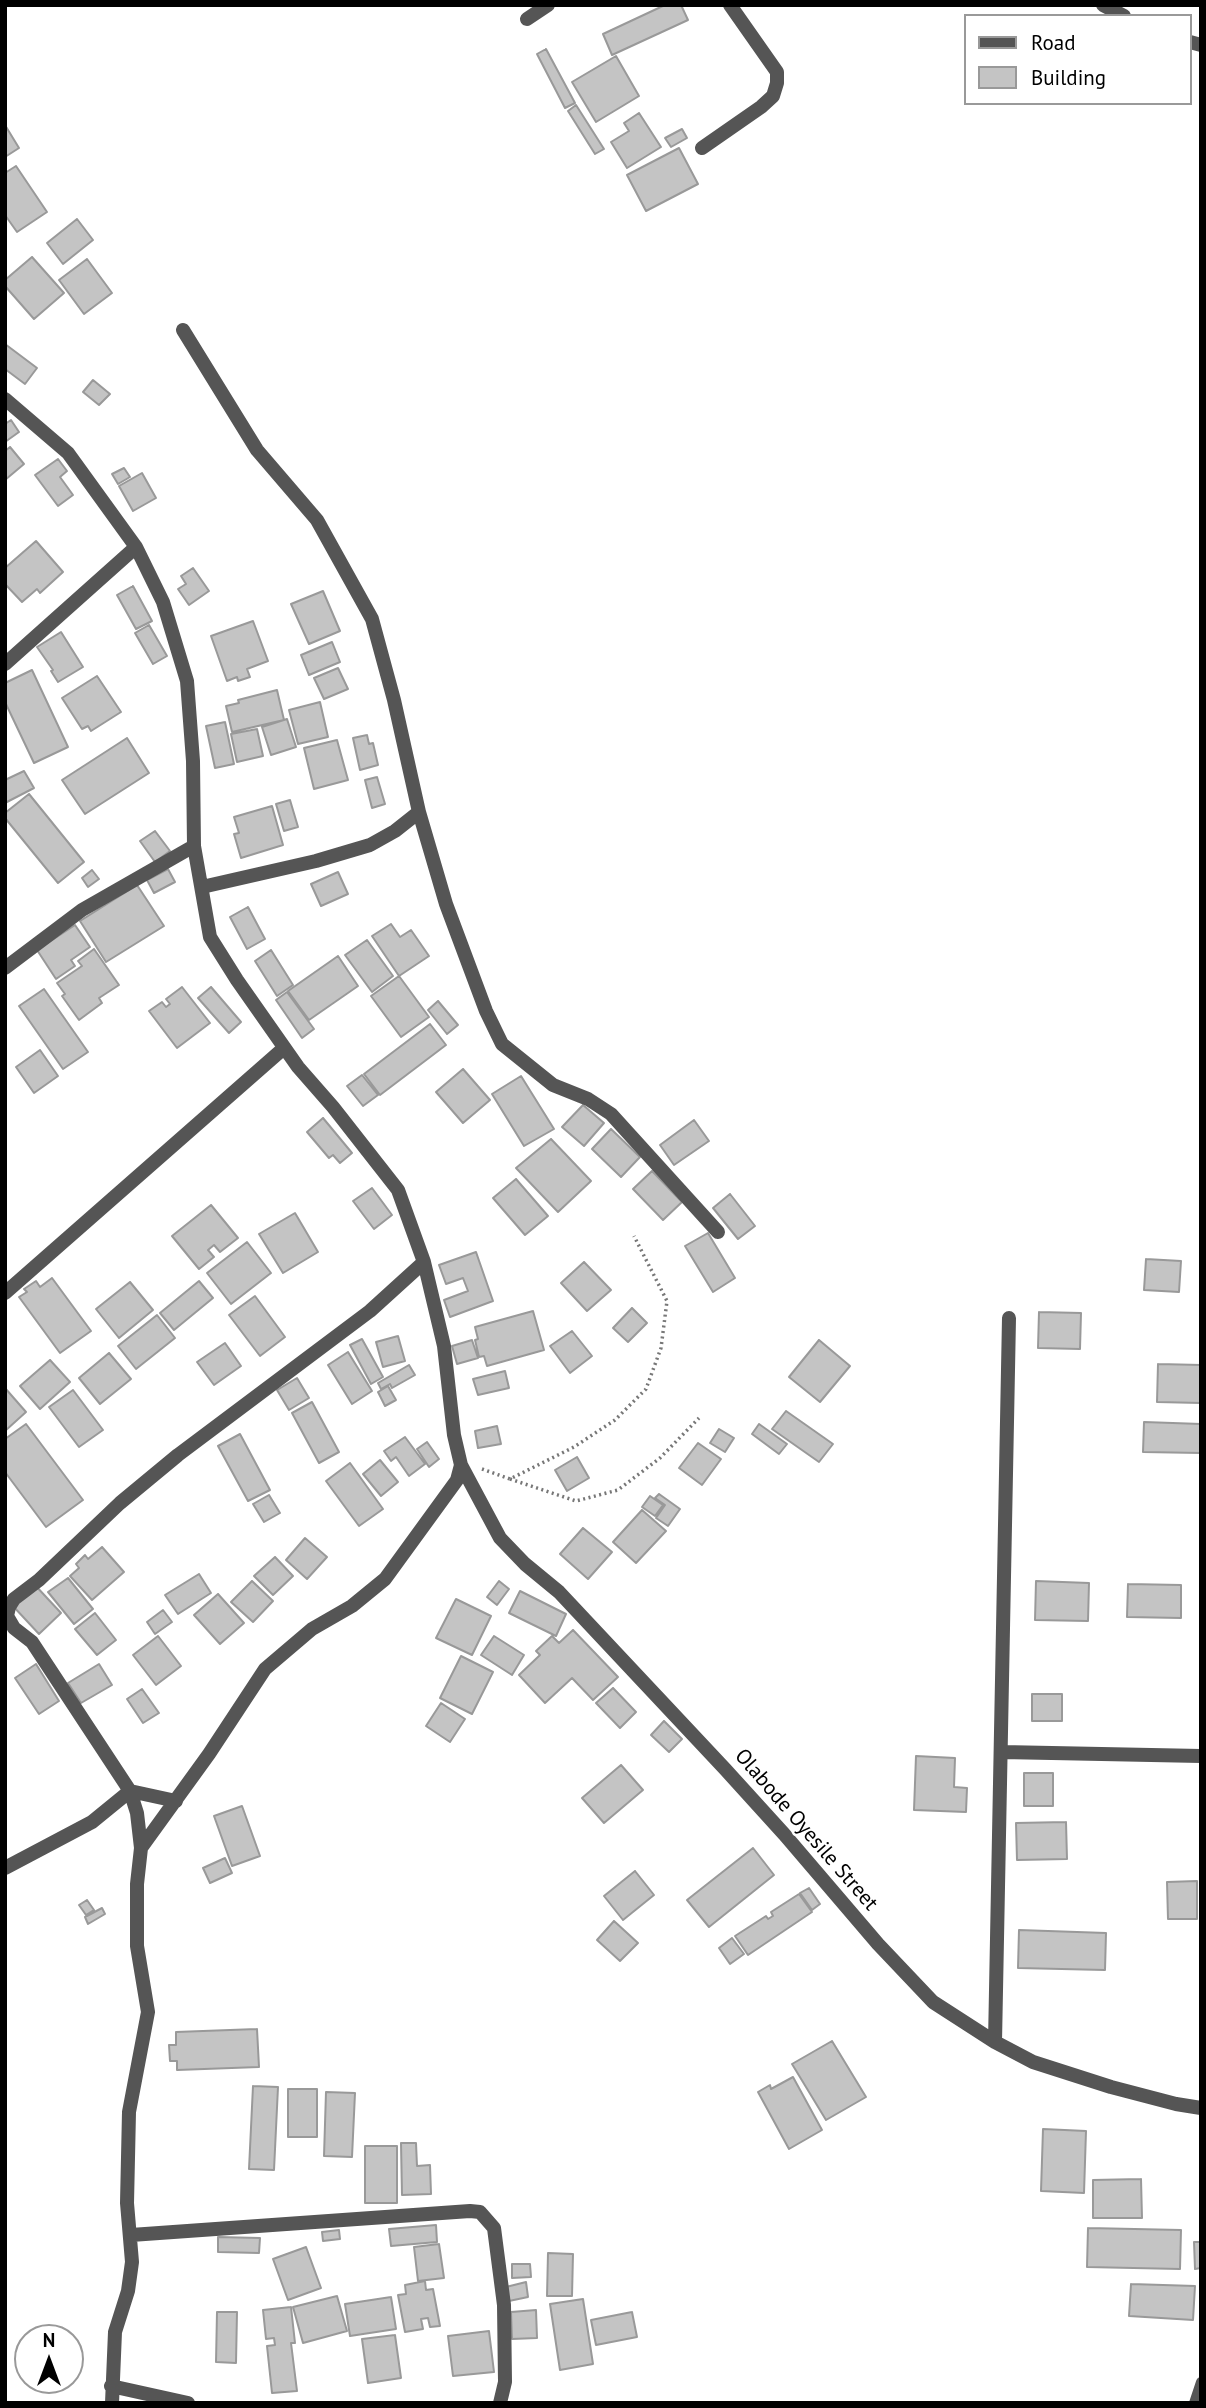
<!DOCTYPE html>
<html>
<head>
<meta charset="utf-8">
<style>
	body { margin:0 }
	#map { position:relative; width:1206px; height:2408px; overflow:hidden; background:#fff; font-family:"PT Sans",sans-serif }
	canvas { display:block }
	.frame { position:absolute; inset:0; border:7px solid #000; pointer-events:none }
	.legend { position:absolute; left:964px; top:14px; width:228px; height:91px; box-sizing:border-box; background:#fff; border:2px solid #999; margin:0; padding:9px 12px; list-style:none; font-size:21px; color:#000 }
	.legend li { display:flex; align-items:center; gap:14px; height:35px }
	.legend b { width:35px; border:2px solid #999 }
	.north { position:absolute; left:14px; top:2324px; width:70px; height:70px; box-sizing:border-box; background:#fff; border:2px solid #999; border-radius:50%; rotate:0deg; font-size:19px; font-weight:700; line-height:28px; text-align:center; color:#000 }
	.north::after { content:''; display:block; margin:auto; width:24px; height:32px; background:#000; clip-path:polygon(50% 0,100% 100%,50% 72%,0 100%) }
</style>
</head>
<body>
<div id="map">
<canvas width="1206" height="2408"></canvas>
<div class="frame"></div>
<ul class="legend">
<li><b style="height:9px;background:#555"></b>Road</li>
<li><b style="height:19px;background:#c4c4c4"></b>Building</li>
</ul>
<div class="north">N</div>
</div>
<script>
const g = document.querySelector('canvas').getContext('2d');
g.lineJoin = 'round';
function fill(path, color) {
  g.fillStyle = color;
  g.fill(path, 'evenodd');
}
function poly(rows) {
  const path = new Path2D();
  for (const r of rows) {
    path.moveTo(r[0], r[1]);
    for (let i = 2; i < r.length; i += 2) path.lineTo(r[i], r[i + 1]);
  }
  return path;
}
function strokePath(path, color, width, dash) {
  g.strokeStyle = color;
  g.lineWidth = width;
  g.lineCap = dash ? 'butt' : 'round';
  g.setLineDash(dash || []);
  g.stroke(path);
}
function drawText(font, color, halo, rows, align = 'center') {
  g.font = font + ' "PT Sans",sans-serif';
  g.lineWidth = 5;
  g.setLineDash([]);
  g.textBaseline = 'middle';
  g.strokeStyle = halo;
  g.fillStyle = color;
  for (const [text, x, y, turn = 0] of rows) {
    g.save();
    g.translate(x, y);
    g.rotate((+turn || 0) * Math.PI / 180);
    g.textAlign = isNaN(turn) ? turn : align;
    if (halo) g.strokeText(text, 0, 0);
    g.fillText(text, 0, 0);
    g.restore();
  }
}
const building = poly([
	[665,5,681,5,688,20,612,55,603,34,665,5],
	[546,49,575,103,565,108,537,54,546,49],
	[616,56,639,96,596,122,572,82,616,56],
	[576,105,604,149,595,154,568,111,576,105],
	[639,113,661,147,627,168,611,142,629,131,624,123,639,113],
	[5,125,19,148,5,157,5,125],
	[682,129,687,138,671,147,665,138,682,129],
	[679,148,698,184,646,211,627,175,679,148],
	[16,166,47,212,17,232,5,215,5,173,16,166],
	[77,219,93,240,63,264,47,243,77,219],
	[32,257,64,293,34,319,5,286,5,280,32,257],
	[87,259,112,293,84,314,59,280,87,259],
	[5,344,37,368,25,384,5,369,5,344],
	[93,380,110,394,99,405,83,392,93,380],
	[11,420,19,432,5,442,5,424,11,420],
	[10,447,24,464,5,480,5,451,10,447],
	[58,459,67,471,60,477,73,495,58,506,35,475,58,459],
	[124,468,130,477,118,484,112,474,124,468],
	[142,473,156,498,133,511,119,486,142,473],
	[36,541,63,572,40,593,37,589,22,602,5,584,5,568,36,541],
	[193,568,209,591,189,605,178,589,186,584,181,576,193,568],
	[133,586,152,621,136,629,117,595,133,586],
	[323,591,340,631,309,644,291,604,323,591],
	[253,621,268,661,247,669,250,677,238,681,237,677,227,681,211,636,253,621],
	[149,625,167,656,153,664,135,633,149,625],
	[61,632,83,667,58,682,51,671,53,670,37,647,61,632],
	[332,642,340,662,309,675,301,655,332,642],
	[338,668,348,689,324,699,314,678,338,668],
	[32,670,68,747,34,763,5,702,5,683,32,670],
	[97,676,121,712,91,731,88,726,82,729,62,698,97,676],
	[277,690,284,720,232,732,226,706,239,703,238,700,277,690],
	[320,702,328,737,298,744,289,710,320,702],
	[287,719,296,747,271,755,262,727,287,719],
	[225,722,234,764,215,768,206,726,225,722],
	[257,729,263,756,237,762,231,734,257,729],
	[367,735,369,744,373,743,378,765,360,770,353,738,367,735],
	[127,738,149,773,85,814,62,780,127,738],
	[337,740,348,780,314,789,304,748,337,740],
	[24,771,34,788,5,803,5,780,24,771],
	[377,777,385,804,372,808,365,780,377,777],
	[29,794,84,862,58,883,5,818,5,813,29,794],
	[290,800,298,827,284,831,276,804,290,800],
	[272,806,283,845,241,858,234,834,239,833,234,817,272,806],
	[155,831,170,851,155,862,140,841,155,831],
	[168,869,175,882,154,893,147,880,168,869],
	[92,870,99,879,88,887,82,878,92,870],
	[338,872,348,894,321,906,311,884,338,872],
	[137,885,164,926,106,962,80,921,137,885],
	[248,907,265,939,247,949,230,917,248,907],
	[391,924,400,937,411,930,429,956,399,976,372,936,391,924],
	[75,925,90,947,71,960,75,966,56,979,37,950,75,925],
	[367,940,393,976,372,992,345,955,367,940],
	[94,949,119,985,99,998,102,1003,79,1020,62,996,65,994,57,983,82,966,78,961,94,949],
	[271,950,293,985,277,996,255,961,271,950],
	[338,956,358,986,309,1020,288,991,338,956],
	[399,976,429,1017,401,1037,371,996,399,976],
	[182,987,210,1023,177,1048,149,1011,162,1002,166,1007,170,1004,166,999,182,987],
	[211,987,241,1022,229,1033,198,998,211,987],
	[44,989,88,1052,63,1069,19,1006,44,989],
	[287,992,314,1029,302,1038,276,1000,287,992],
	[438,1001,458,1025,447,1034,428,1010,438,1001],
	[430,1024,446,1045,380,1095,364,1074,430,1024],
	[40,1050,58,1076,34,1093,16,1067,40,1050],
	[463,1069,490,1100,463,1123,436,1092,463,1069],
	[362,1075,378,1095,363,1106,347,1086,362,1075],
	[521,1076,554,1129,524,1146,492,1094,521,1076],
	[583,1105,604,1123,584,1146,562,1127,583,1105],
	[323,1118,352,1153,340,1163,333,1155,329,1158,307,1132,323,1118],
	[694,1120,709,1141,674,1165,660,1145,694,1120],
	[611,1129,640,1157,621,1177,592,1149,611,1129],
	[551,1139,591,1181,558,1212,516,1168,551,1139],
	[652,1171,682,1202,663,1220,633,1189,652,1171],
	[516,1179,548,1216,525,1235,493,1198,516,1179],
	[372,1188,392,1215,374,1229,353,1201,372,1188],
	[730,1194,755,1226,738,1239,713,1208,730,1194],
	[211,1205,238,1238,220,1252,214,1245,208,1250,214,1257,199,1269,172,1236,211,1205],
	[295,1213,318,1252,283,1273,259,1234,295,1213],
	[708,1233,735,1278,713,1292,685,1246,708,1233],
	[247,1242,271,1273,231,1304,207,1273,247,1242],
	[476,1252,493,1301,450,1317,444,1300,468,1291,463,1278,446,1284,439,1265,476,1252],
	[1146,1259,1181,1261,1179,1292,1144,1290,1146,1259],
	[584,1262,611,1290,587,1311,561,1283,584,1262],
	[52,1278,91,1331,60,1353,19,1297,27,1292,24,1289,36,1281,40,1287,52,1278],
	[199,1281,213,1298,174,1330,160,1313,199,1281],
	[130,1282,153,1310,119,1338,96,1309,130,1282],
	[255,1296,285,1337,260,1356,229,1315,255,1296],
	[632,1308,647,1323,628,1342,613,1328,632,1308],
	[533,1311,544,1350,487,1366,484,1356,479,1357,475,1340,478,1339,475,1327,533,1311],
	[1039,1312,1081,1313,1080,1349,1038,1348,1039,1312],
	[157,1315,175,1338,136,1369,118,1346,157,1315],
	[572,1331,592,1356,570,1373,550,1346,572,1331],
	[398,1336,405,1361,383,1367,376,1342,398,1336],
	[362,1339,383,1377,371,1384,350,1345,362,1339],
	[472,1340,478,1358,457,1364,452,1346,472,1340],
	[819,1340,850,1366,820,1402,789,1377,819,1340],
	[225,1343,241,1366,214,1385,197,1362,225,1343],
	[348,1352,372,1391,352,1404,328,1365,348,1352],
	[109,1353,131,1379,100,1404,79,1378,109,1353],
	[50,1360,70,1382,40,1409,20,1386,50,1360],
	[1158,1364,1201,1365,1201,1403,1157,1402,1158,1364],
	[409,1365,415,1375,392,1388,390,1384,381,1389,378,1383,409,1365],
	[505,1371,509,1388,478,1395,473,1379,505,1371],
	[297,1378,309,1398,289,1410,277,1390,297,1378],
	[388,1386,396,1400,385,1406,378,1392,388,1386],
	[5,1388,26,1412,5,1431,5,1388],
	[73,1390,103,1430,79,1447,49,1407,73,1390],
	[312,1402,339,1452,319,1463,292,1413,312,1402],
	[786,1411,833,1444,819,1462,772,1429,786,1411],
	[1144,1422,1201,1424,1201,1453,1143,1452,1144,1422],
	[26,1424,83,1500,46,1527,5,1472,5,1439,26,1424],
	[759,1424,787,1444,779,1454,752,1434,759,1424],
	[497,1426,501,1444,478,1448,475,1431,497,1426],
	[719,1429,734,1438,725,1452,710,1443,719,1429],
	[240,1434,270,1490,248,1501,218,1446,240,1434],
	[405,1437,425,1464,409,1476,396,1457,391,1461,384,1451,405,1437],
	[427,1442,439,1459,429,1467,417,1449,427,1442],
	[698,1443,721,1459,702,1485,679,1468,698,1443],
	[577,1457,589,1478,567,1491,555,1470,577,1457],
	[380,1460,398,1482,381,1496,363,1474,380,1460],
	[350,1463,383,1509,359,1526,326,1481,350,1463],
	[659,1494,680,1509,668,1526,656,1518,665,1505,655,1498,659,1494],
	[269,1495,280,1513,264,1522,253,1504,269,1495],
	[650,1496,663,1505,655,1516,642,1507,650,1496],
	[642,1510,666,1531,636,1563,613,1542,642,1510],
	[583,1528,612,1552,588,1579,560,1554,583,1528],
	[305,1538,327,1557,307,1579,286,1560,305,1538],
	[102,1547,124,1572,92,1600,70,1576,79,1568,76,1564,85,1555,88,1559,102,1547],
	[275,1557,293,1576,273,1595,254,1576,275,1557],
	[199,1574,211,1593,178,1614,165,1595,199,1574],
	[68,1578,93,1609,74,1624,48,1592,68,1578],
	[252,1581,273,1601,253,1622,231,1602,252,1581],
	[499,1581,509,1589,497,1605,487,1597,499,1581],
	[1036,1581,1089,1583,1088,1621,1035,1620,1036,1581],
	[34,1584,61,1613,39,1634,12,1605,34,1584],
	[1128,1584,1181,1585,1181,1618,1127,1617,1128,1584],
	[520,1591,566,1614,556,1636,509,1613,520,1591],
	[218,1594,244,1623,220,1644,194,1615,218,1594],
	[456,1599,491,1616,472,1655,436,1638,456,1599],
	[163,1610,172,1622,155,1634,147,1622,163,1610],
	[95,1613,116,1640,97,1655,75,1629,95,1613],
	[573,1630,618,1677,593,1700,572,1678,545,1703,519,1675,540,1655,536,1651,552,1636,559,1643,573,1630],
	[158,1636,181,1666,156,1685,133,1655,158,1636],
	[494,1636,524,1655,512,1675,481,1655,494,1636],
	[461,1656,493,1672,472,1714,440,1698,461,1656],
	[36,1664,59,1701,39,1714,15,1678,36,1664],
	[99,1664,112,1685,81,1703,68,1683,99,1664],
	[613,1688,636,1712,620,1728,596,1703,613,1688],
	[142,1689,159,1713,143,1723,127,1699,142,1689],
	[1032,1694,1062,1694,1062,1721,1032,1721,1032,1694],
	[441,1703,465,1719,450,1742,426,1726,441,1703],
	[664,1721,682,1739,669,1752,651,1735,664,1721],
	[916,1756,955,1758,954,1787,967,1788,966,1812,914,1810,916,1756],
	[621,1765,643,1790,604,1823,582,1798,621,1765],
	[1024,1773,1053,1773,1053,1806,1024,1806,1024,1773],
	[242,1806,260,1856,232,1866,214,1816,242,1806],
	[1066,1822,1067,1859,1017,1860,1016,1823,1066,1822],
	[753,1848,774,1875,709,1927,687,1900,753,1848],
	[225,1858,232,1873,210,1883,203,1868,225,1858],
	[635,1871,654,1895,623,1920,604,1896,635,1871],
	[1197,1881,1197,1919,1168,1919,1167,1882,1197,1881],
	[809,1888,820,1904,812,1910,800,1893,809,1888],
	[799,1894,812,1912,748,1955,735,1936,766,1916,768,1919,773,1916,771,1912,799,1894],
	[87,1900,94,1910,86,1915,79,1905,87,1900],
	[102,1908,105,1914,88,1924,85,1917,102,1908],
	[614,1921,638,1943,620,1961,597,1940,614,1921],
	[1019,1930,1106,1933,1105,1970,1018,1968,1019,1930],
	[732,1938,744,1954,730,1964,719,1948,732,1938],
	[257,2029,259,2067,177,2070,177,2061,170,2061,169,2045,176,2045,176,2032,257,2029],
	[832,2041,866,2097,826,2120,792,2064,832,2041],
	[793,2077,822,2130,789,2149,758,2092,770,2085,771,2089,793,2077],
	[253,2086,278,2087,274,2170,249,2169,253,2086],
	[288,2089,317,2089,317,2137,288,2137,288,2089],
	[326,2092,355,2093,352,2157,324,2156,326,2092],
	[1043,2129,1086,2131,1084,2193,1041,2191,1043,2129],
	[401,2143,416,2143,417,2166,430,2165,431,2194,402,2195,401,2143],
	[365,2146,397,2146,397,2203,365,2203,365,2146],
	[1141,2179,1142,2218,1093,2218,1093,2180,1141,2179],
	[436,2225,437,2242,391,2246,389,2229,436,2225],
	[1088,2228,1181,2230,1180,2269,1087,2267,1088,2228],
	[339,2230,340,2239,323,2241,322,2232,339,2230],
	[218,2237,260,2238,259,2253,218,2252,218,2237],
	[1194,2242,1201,2242,1201,2268,1195,2269,1194,2242],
	[439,2244,444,2278,418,2281,414,2247,439,2244],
	[306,2247,321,2288,288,2300,273,2259,306,2247],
	[548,2253,573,2254,572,2296,547,2296,548,2253],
	[512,2264,530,2264,531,2277,512,2278,512,2264],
	[425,2281,426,2290,433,2289,440,2326,430,2327,428,2318,421,2319,423,2329,405,2332,398,2295,406,2294,405,2285,425,2281],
	[526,2282,528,2297,509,2301,506,2287,526,2282],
	[1131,2284,1195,2286,1193,2320,1129,2316,1131,2284],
	[337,2296,347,2331,303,2343,293,2307,337,2296],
	[391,2297,396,2329,350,2336,345,2304,391,2297],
	[583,2299,593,2364,560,2370,550,2304,583,2299],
	[291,2307,295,2343,291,2343,297,2391,272,2393,267,2346,275,2345,274,2338,266,2339,263,2310,291,2307],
	[536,2310,537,2338,512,2339,511,2312,536,2310],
	[217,2312,237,2312,236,2363,216,2362,217,2312],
	[632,2312,637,2337,596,2345,591,2320,632,2312],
	[489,2331,494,2372,453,2376,448,2336,489,2331],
	[395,2335,401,2378,368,2383,362,2339,395,2335]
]);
const path = poly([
	[482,1469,510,1479,574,1447,615,1420,646,1389,661,1348,667,1301,634,1236],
	[510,1479,576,1501,618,1490,660,1458,699,1418]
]);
const lane = poly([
	[1194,2403,1201,2382]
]);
const street = poly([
	[1103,5,1124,16],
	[527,19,548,5],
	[1190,42,1201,45],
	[702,148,761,107,773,96,777,83,777,72,730,5],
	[183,330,257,450,317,520,372,619,394,700,419,812,446,904,486,1011,502,1044,553,1085,588,1099,611,1114,718,1232],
	[5,399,68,453,136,547,163,602,187,681,193,761,194,846,210,937,237,980,298,1067,333,1107,398,1190,424,1262,444,1346,454,1435,461,1465,457,1480,385,1579,352,1606,312,1629,265,1669,209,1754,141,1848],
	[5,664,136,547],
	[202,887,316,861,370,845,395,831,419,812],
	[5,968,82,910,194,846],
	[5,1293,284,1048],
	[461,1465,500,1538,525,1564,559,1592,725,1769,784,1834,878,1944,933,2002,995,2042,1033,2062,1111,2087,1176,2104,1201,2108],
	[1002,1752,1201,1756],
	[5,1868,92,1822,130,1791,176,1801],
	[995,2042,1009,1318],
	[131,2235,470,2211,480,2212,494,2228,504,2305,505,2382,500,2403],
	[111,2386,188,2403],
	[112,2403,115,2332,128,2291,132,2262,127,2203,129,2112,148,2012,137,1946,137,1884,141,1848,137,1813,130,1791,32,1642,14,1628,7,1616,9,1607,14,1599,39,1580,120,1503,178,1455,370,1311,424,1262]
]);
const streetNames = [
	["Olabode Oyesile Street",806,1830,49]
];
fill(building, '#c4c4c4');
strokePath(building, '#999', 2);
strokePath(path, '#777', 3.5, [2, 3.5]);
strokePath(lane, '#555', 10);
strokePath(street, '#555', 14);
drawText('21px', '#000', '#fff', streetNames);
</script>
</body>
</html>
